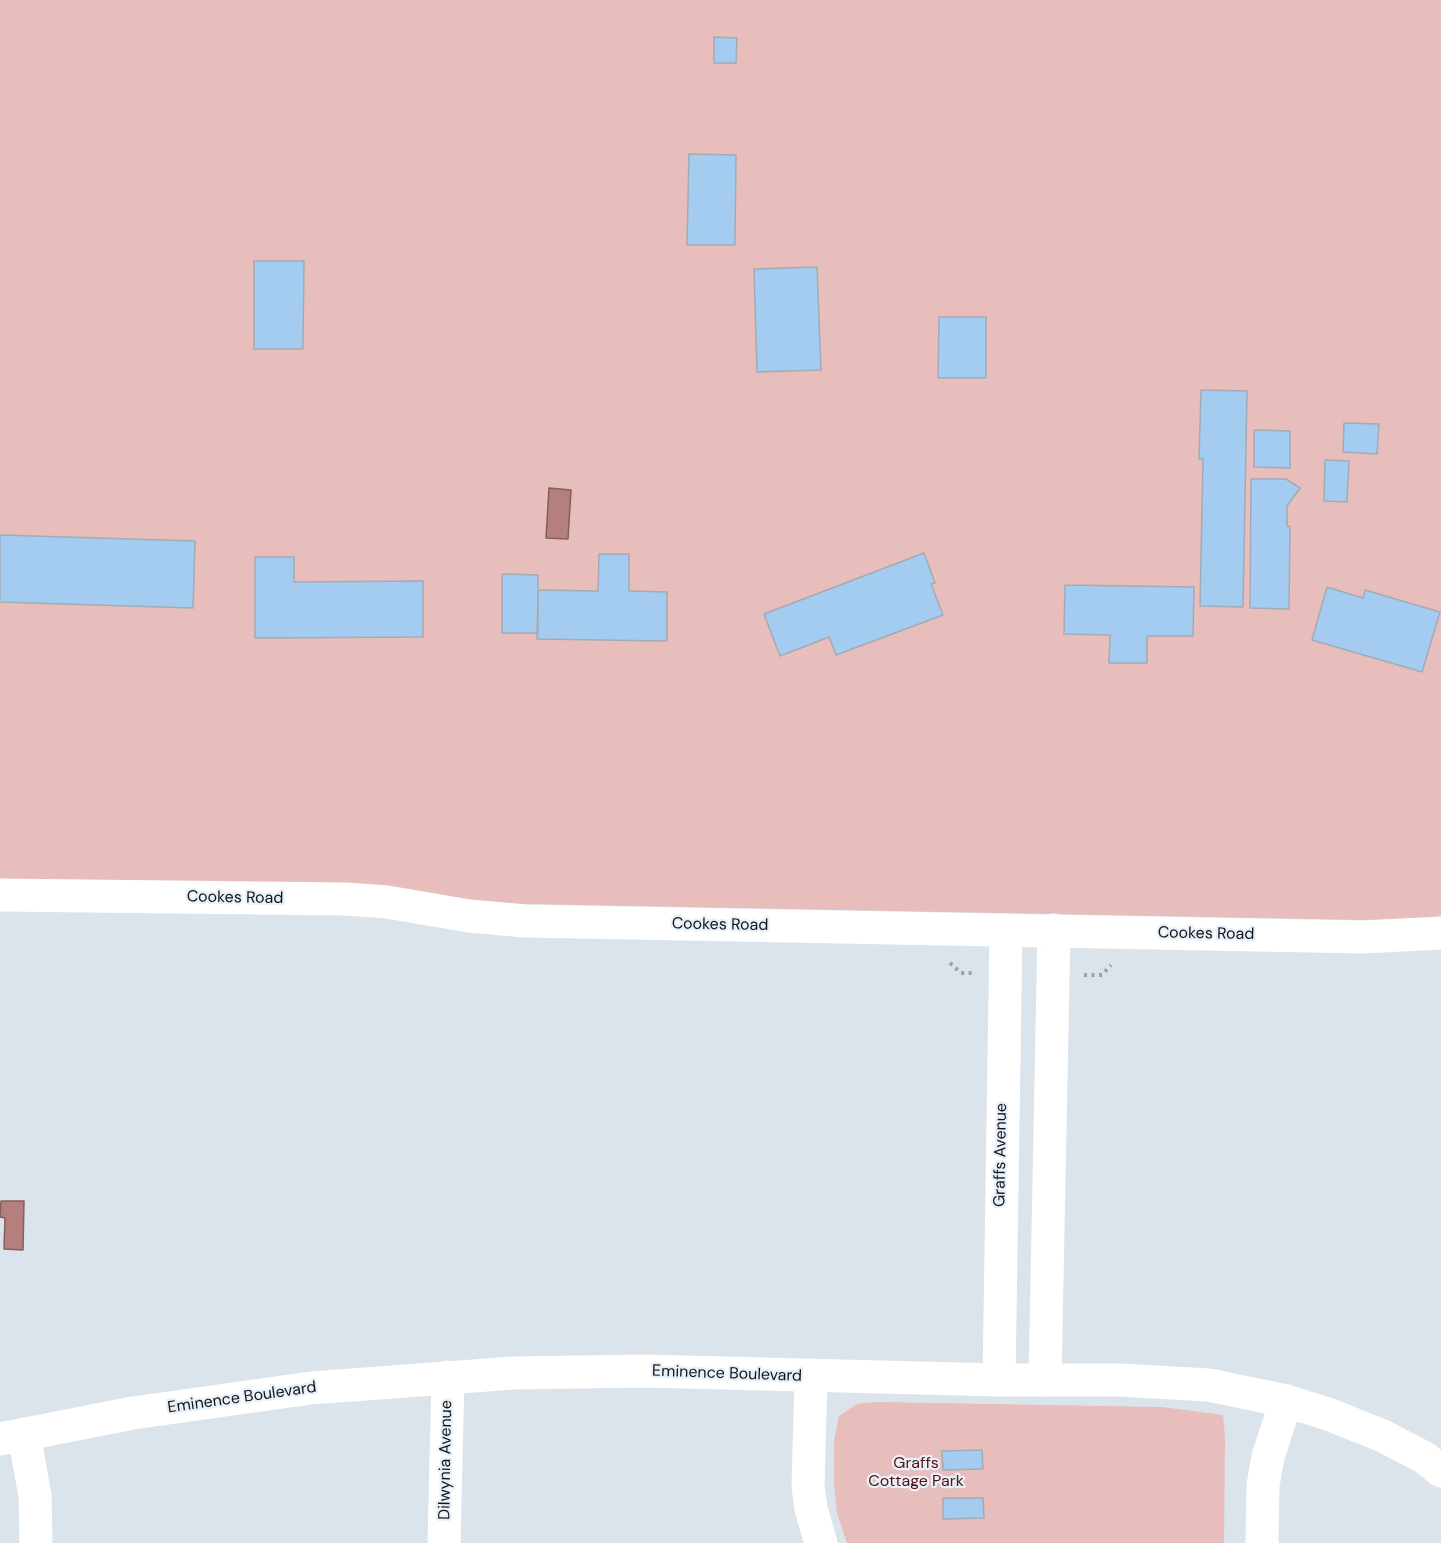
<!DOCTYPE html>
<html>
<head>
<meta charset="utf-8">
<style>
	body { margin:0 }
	canvas { display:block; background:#dbe3eb }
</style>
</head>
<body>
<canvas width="1441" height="1543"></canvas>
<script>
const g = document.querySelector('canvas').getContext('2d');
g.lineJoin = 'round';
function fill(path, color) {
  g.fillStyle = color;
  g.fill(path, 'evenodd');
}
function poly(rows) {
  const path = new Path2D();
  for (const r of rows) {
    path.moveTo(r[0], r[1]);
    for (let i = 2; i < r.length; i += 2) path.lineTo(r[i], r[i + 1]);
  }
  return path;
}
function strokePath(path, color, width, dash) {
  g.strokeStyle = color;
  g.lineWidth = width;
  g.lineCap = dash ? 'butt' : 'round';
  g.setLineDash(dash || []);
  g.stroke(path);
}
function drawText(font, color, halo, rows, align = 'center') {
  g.font = font + ' "DM Sans",sans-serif';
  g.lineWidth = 4.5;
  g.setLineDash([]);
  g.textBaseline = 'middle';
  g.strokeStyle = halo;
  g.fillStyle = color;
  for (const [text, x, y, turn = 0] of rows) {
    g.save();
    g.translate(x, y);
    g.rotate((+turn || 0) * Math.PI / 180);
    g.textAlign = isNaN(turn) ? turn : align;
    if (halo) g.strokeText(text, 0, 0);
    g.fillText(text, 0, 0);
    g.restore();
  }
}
const green = poly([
	[0,0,1441,0,1441,918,1364,920,527,904,0,884],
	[877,1402,1162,1407,1223,1415,1225,1437,1224,1543,847,1543,837,1513,834,1485,834,1441,839,1416,857,1404]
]);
const water = poly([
	[549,488,571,490,568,539,546,538,549,488],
	[1,1201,24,1201,23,1250,4,1249,5,1218,0,1217,1,1201]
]);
const building = poly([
	[714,37,737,38,736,63,714,63,714,37],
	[689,154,736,155,735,245,687,245,689,154],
	[254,261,304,261,303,349,254,349,254,261],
	[817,267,821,370,757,372,754,269,817,267],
	[939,317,986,317,986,378,938,378,939,317],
	[1201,390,1247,391,1243,607,1200,606,1203,459,1199,459,1201,390],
	[1344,423,1379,424,1377,454,1343,452,1344,423],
	[1254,430,1290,431,1290,468,1254,467,1254,430],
	[1325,460,1349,461,1347,502,1324,501,1325,460],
	[1251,479,1286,479,1300,488,1287,506,1287,526,1290,526,1289,609,1250,608,1251,479],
	[0,535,195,541,193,608,0,602,0,535],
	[924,553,935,583,931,584,943,615,836,655,829,637,780,656,764,614,924,553],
	[599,554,629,554,629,591,667,592,667,641,537,639,538,590,598,591,599,554],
	[255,557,294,557,294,582,423,581,423,637,255,638,255,557],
	[502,574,538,575,538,633,502,633,502,574],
	[1065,585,1194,587,1193,636,1147,636,1147,663,1109,663,1110,635,1064,634,1065,585],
	[1327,587,1363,598,1365,590,1440,612,1422,672,1312,640,1327,587],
	[982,1450,983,1469,943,1470,942,1451,982,1450],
	[943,1498,983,1498,984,1518,943,1519,943,1498]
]);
const path = poly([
	[950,963,961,973,972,973],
	[1084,975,1102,975,1111,965]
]);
const street = poly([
	[0,895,346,899,387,902,469,916,525,921,1363,937,1441,933],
	[811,1377,808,1486,811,1509,821,1543],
	[999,1380,1006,930],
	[1045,1380,1054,930],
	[24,1434,35,1496,36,1543],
	[444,1543,448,1377],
	[1262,1543,1263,1485,1268,1457,1286,1401]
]);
const secondary = poly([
	[0,1439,133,1413,311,1388,514,1373,645,1371,999,1380,1119,1380,1209,1385,1286,1401,1328,1414,1383,1436,1425,1458,1441,1471]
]);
const streetNames = [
	["Cookes Road",235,898,1],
	["Cookes Road",720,925,1],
	["Cookes Road",1206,934,1],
	["Graffs Avenue",1001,1155,-89],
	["Eminence Boulevard",727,1374,2],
	["Eminence Boulevard",242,1398,-8],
	["Dilwynia Avenue",446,1460,-89]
];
const parkNames = [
	["Graffs",916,1464],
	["Cottage Park",916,1482]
];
fill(green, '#e7bebb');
fill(water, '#b47f7c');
strokePath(water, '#835f5e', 1.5);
fill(building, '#a4ccf0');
strokePath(building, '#a3abb3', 1.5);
strokePath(path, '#9ca2a8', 4, [3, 4.5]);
strokePath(street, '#fff', 33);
strokePath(secondary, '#fff', 33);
drawText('16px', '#121517', '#e8f0f9', streetNames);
drawText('16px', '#521114', '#e8f0f9', parkNames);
</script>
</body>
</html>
